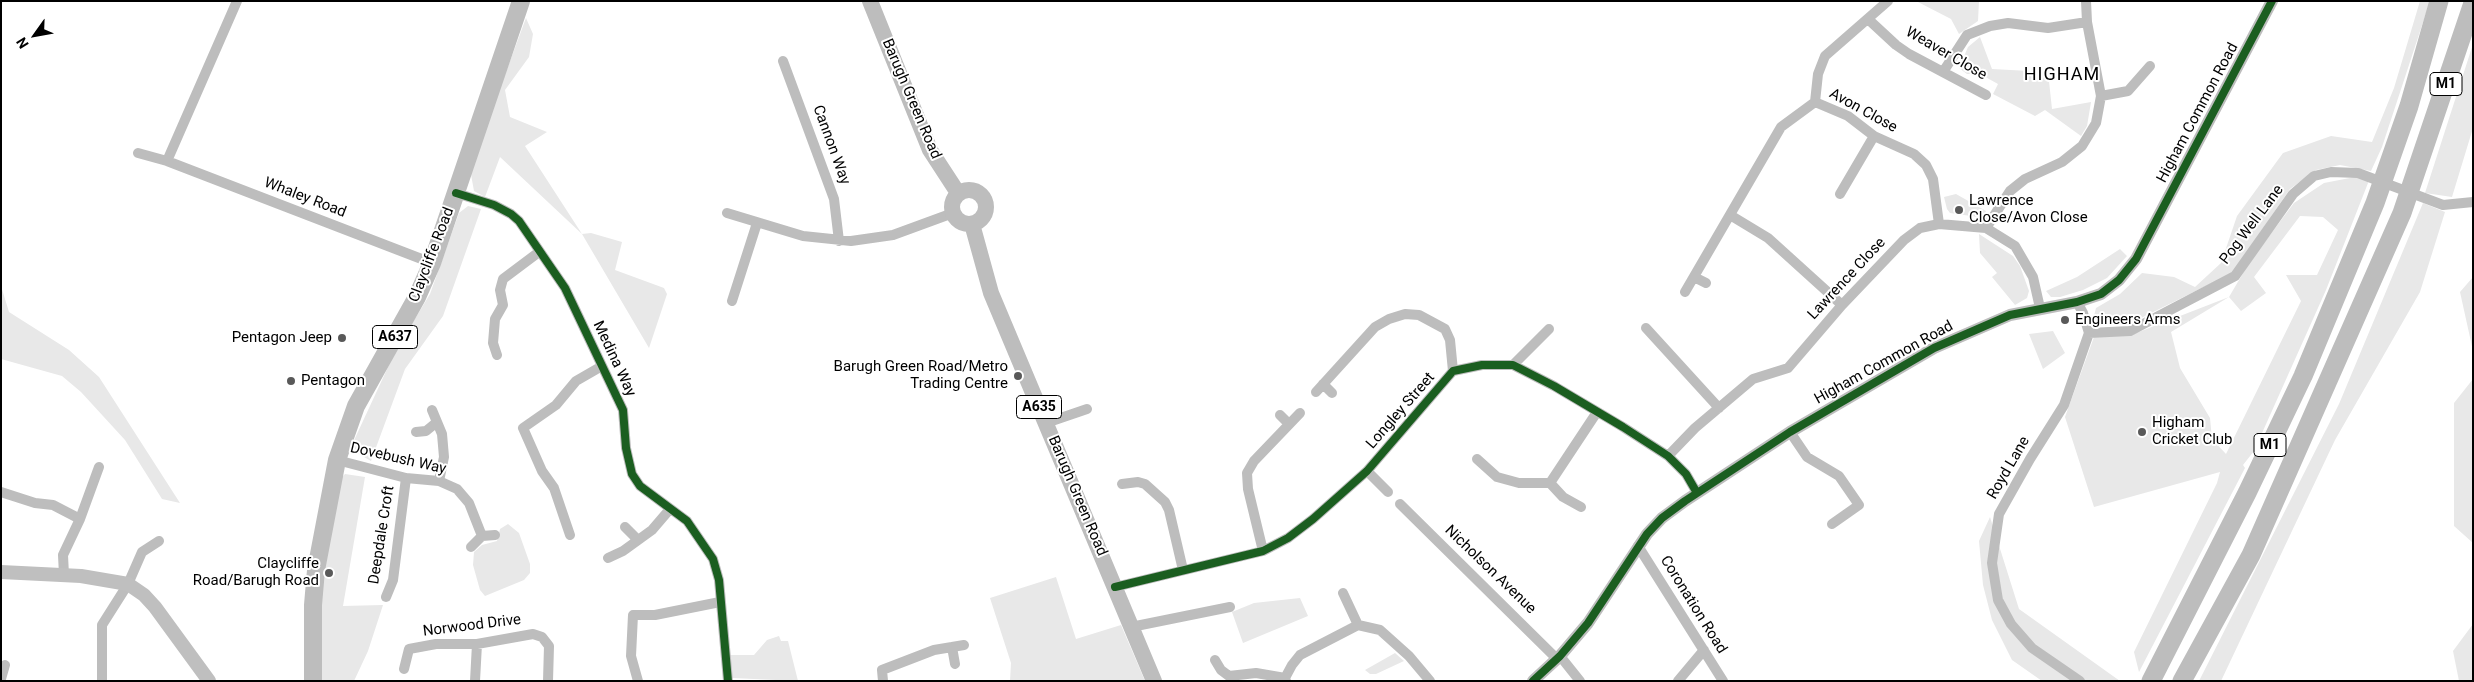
<!DOCTYPE html>
<html>
<head>
<meta charset="utf-8">
<style>
	body { margin:0 }
	#map { position:relative; width:2474px; height:682px; overflow:hidden; background:#fff; font-family:Roboto,sans-serif }
	canvas { display:block }
	.frame { position:absolute; inset:0; border:2px solid #000; pointer-events:none }
	.north { position:absolute; left:10px; top:10px; width:50px; height:50px; -webkit-text-stroke:4px #fff; paint-order:stroke; rotate:238deg; font-size:14px; font-weight:700; line-height:20px; text-align:center; color:#000 }
	.north::after { content:''; display:block; margin:auto; width:18px; height:22px; background:#000; clip-path:polygon(50% 0,100% 100%,50% 72%,0 100%) }
</style>
</head>
<body>
<div id="map">
<canvas width="2474" height="682"></canvas>
<div class="frame"></div>
<div class="north">N</div>
</div>
<script>
const g = document.querySelector('canvas').getContext('2d');
g.lineJoin = 'round';
function fill(path, color) {
  g.fillStyle = color;
  g.fill(path, 'evenodd');
}
function poly(rows) {
  const path = new Path2D();
  for (const r of rows) {
    if (r.length === 3) {
      path.moveTo(r[0] + r[2], r[1]);
      path.arc(r[0], r[1], r[2], 0, 2 * Math.PI);
      continue;
    }
    path.moveTo(r[0], r[1]);
    for (let i = 2; i < r.length; i += 2) path.lineTo(r[i], r[i + 1]);
  }
  return path;
}
function strokePath(path, color, width, dash) {
  g.strokeStyle = color;
  g.lineWidth = width;
  g.lineCap = dash ? 'butt' : 'round';
  g.setLineDash(dash || []);
  g.stroke(path);
}
function drawText(font, color, halo, rows, align = 'center') {
  g.font = font + ' Roboto,sans-serif';
  g.lineWidth = 4;
  g.setLineDash([]);
  g.textBaseline = 'middle';
  g.strokeStyle = halo;
  g.fillStyle = color;
  for (const [text, x, y, turn = 0] of rows) {
    g.save();
    g.translate(x, y);
    g.rotate((+turn || 0) * Math.PI / 180);
    g.textAlign = isNaN(turn) ? turn : align;
    if (halo) g.strokeText(text, 0, 0);
    g.fillText(text, 0, 0);
    g.restore();
  }
}
const green = poly([
	[1916,1,1979,1,1978,21,1959,34,1951,19],
	[2420,1,2430,1,2382,147,2371,171,2340,165,2316,170,2290,189,2232,273,2129,324,2092,324,2096,308,2120,294,2142,273,2174,277,2195,287,2221,263,2237,216,2283,153,2331,136,2372,142,2394,88],
	[526,18,533,34,529,57,505,90,510,117,547,132,525,146,582,234,591,233,622,242,615,270,664,288,667,294,649,348,582,234,500,157,485,197,474,191,470,169],
	[1980,37,1992,69,2048,72,2052,109,2091,102,2087,126,2081,136,2045,110,2035,116,1993,94,1998,84,1980,74,1967,74,1959,68,1968,47],
	[2473,44,2473,128,2452,197,2425,193],
	[2355,177,2370,178,2326,290,2254,451,2243,465,2245,468,2139,672,2134,652,2217,483,2220,472,2094,507,2065,417,2094,337,2131,335,2229,297,2249,263,2294,203,2324,183],
	[2300,216,2323,217,2338,230,2317,275,2286,275,2301,301,2226,454,2212,439,2210,418,2180,368,2171,332,2229,297,2241,311,2266,293,2254,277],
	[1956,194,1986,211,1984,215,1978,217,1950,213,1947,209,1944,197],
	[2423,203,2445,212,2420,292,2335,440,2221,681,2199,681,2339,404],
	[468,206,481,209,443,316,405,369,371,461,350,449,395,352,430,294,459,213],
	[1979,234,2013,256,2020,266,2029,291,2027,298,2015,305,1992,277,1997,273,1980,253],
	[2120,249,2127,256,2107,278,2083,290,2060,297,2051,297,2046,291,2077,277],
	[2473,277,2473,351,2460,292],
	[1,286,9,312,69,350,99,377,180,503,162,499,125,440,81,392,62,376,1,359],
	[2053,331,2065,353,2043,369,2029,334],
	[2473,379,2473,543,2454,526,2454,403],
	[345,474,365,477,343,606,383,605,368,651,354,681,322,681,319,642,324,565,340,479],
	[1990,517,2019,609,2120,681,2042,681,2012,660,1992,620,1983,585,1979,541],
	[508,524,519,533,530,564,530,573,524,580,485,596,480,590,473,565,474,552,482,545,497,541,500,529],
	[1056,577,1076,639,1121,625,1145,681,1010,681,1011,663,990,598],
	[1300,598,1308,616,1243,643,1232,612,1254,603],
	[2473,624,2473,681,2459,681,2453,651],
	[779,636,781,641,788,641,798,681,732,678,728,655,754,655,767,640],
	[1395,653,1404,661,1376,674,1370,674,1365,670]
]);
const minor = poly([
	[1869,20,1896,45,1909,54,1986,95],
	[783,61,834,199,839,241],
	[1943,72,1967,35,1990,26,2008,23,2048,28,2087,22],
	[2101,96,2128,91,2150,66],
	[1815,102,1818,74,1825,56,1888,1],
	[138,153,167,161,432,263],
	[167,161,237,1],
	[456,193,494,205,511,214,519,221,565,288,623,410,626,448,632,474,640,486,687,521,713,559,719,580,728,681],
	[1840,194,1874,136],
	[727,213,803,236,851,241,893,235,953,213],
	[1730,215,1768,238,1842,305],
	[1986,228,2010,191,2025,179,2062,162,2082,146,2096,123,2101,96,2087,22,2086,1],
	[1694,277,1706,283],
	[1685,292,1781,127,1815,102,1848,116,1874,136,1914,154,1926,165,1933,179,1939,224],
	[732,301,757,223],
	[2077,302,2083,313,2089,333,2130,331,2235,276,2293,194,2314,176,2331,172,2358,173,2443,205,2473,202],
	[1646,328,1719,408],
	[497,355,493,343,495,319,503,305,500,290,503,279,539,252],
	[1513,365,1549,329],
	[1323,384,1332,393],
	[1316,392,1375,327,1389,319,1405,314,1419,315,1445,329,1450,340,1453,371],
	[432,410,442,434,444,457,439,481],
	[1280,415,1289,424],
	[1046,423,1087,409],
	[416,432,426,431,437,422],
	[1790,432,1807,457,1839,476,1859,505,1832,524],
	[1668,456,1695,428,1753,379,1788,368,1842,305,1904,240,1920,228,1939,224,1986,228,2015,246,2033,277,2040,308],
	[1477,459,1497,477,1519,483,1550,483,1563,497,1581,507],
	[337,460,406,478,439,481,457,489,469,503,482,536],
	[1367,471,1388,492],
	[1550,483,1597,412],
	[1122,484,1138,482,1145,484,1165,502,1169,510,1183,570],
	[1,492,35,503,53,505,80,519,63,555,64,575],
	[1400,504,1557,659],
	[80,519,99,467],
	[625,527,638,540],
	[570,535,554,488,542,471,523,428,556,405,576,381,602,366],
	[1638,546,1723,681],
	[471,547,482,536,495,535],
	[1263,551,1248,489,1247,473,1254,461,1300,413],
	[608,558,623,551,652,530,670,509],
	[1115,587,1263,551,1288,538,1313,519,1367,471,1453,371,1482,365,1513,365,1554,386,1623,427,1668,456,1686,474,1697,493],
	[1343,593,1358,625],
	[386,597,393,580,406,478],
	[1131,627,1230,607],
	[952,647,955,664],
	[1560,656,1580,681],
	[1215,660,1221,670,1229,676,1256,673,1285,678],
	[404,669,409,649,436,644,477,644,533,634,542,637,549,646,548,681],
	[1,679,5,665],
	[102,681,102,625,128,584,142,552,159,541],
	[475,681,477,644],
	[638,681,631,656,633,615,655,615,720,602],
	[883,681,882,670,934,650,964,645],
	[1286,681,1285,678,1292,665,1300,655,1358,625,1380,630,1409,656,1430,681],
	[1678,681,1704,650],
	[2080,681,2032,648,2011,624,1998,600,1992,563,1999,514,2030,459,2064,405,2089,333]
]);
const tertiary = poly([
	[1533,681,1560,656,1588,623,1647,534,1662,518,1685,501,1790,432,1934,348,2010,315,2077,302,2101,294,2119,280,2136,259,2272,1]
]);
const secondary = poly([
	[1,572,81,576,128,584,144,595,155,607,209,681]
]);
const primary = poly([
	[870,1,930,150,958,193],
	[969,207,17],
	[972,224,991,293,1154,681]
]);
const trunk = poly([
	[313,681,313,605,316,570,337,460,356,406,417,297,432,263,521,1]
]);
const motorway = poly([
	[2151,681,2247,493,2303,376,2375,203,2409,106,2439,1],
	[2182,681,2251,555,2402,213,2473,3]
]);
const cycleway = poly([
	[456,193,494,205,511,214,519,221,565,288,623,410,626,448,632,474,640,486,687,521,713,559,719,580,728,681],
	[1115,587,1263,551,1288,538,1313,519,1367,471,1453,371,1482,365,1513,365,1554,386,1623,427,1668,456,1686,474,1697,493],
	[1533,681,1560,656,1588,623,1647,534,1662,518,1685,501,1790,432,1934,348,2010,315,2077,302,2101,294,2119,280,2136,259,2272,1]
]);
const markers = [
	[1959,210,5,"#595959"],
	[2065,320,5,"#595959"],
	[342,338,5,"#595959"],
	[1018,376,5,"#595959"],
	[291,381,5,"#595959"],
	[2142,432,5,"#595959"],
	[329,573,5,"#595959"]
];
const shields = [
	[2446,84,32],
	[395,337,45],
	[1039,407,45],
	[2270,445,32]
];
const shieldNames = [
	["M1",2446,84],
	["A637",395,337],
	["A635",1039,407],
	["M1",2270,445]
];
const streetNames = [
	["Weaver Close",1946,54,30],
	["Barugh Green Road",911,99,67],
	["Avon Close",1863,111,29],
	["Higham Common Road",2198,113,-62],
	["Cannon Way",831,145,70],
	["Whaley Road",305,198,21],
	["Pog Well Lane",2252,225,-53],
	["Claycliffe Road",432,255,-69],
	["Lawrence Close",1847,279,-47],
	["Medina Way",614,359,65],
	["Higham Common Road",1884,363,-29],
	["Longley Street",1401,411,-49],
	["Dovebush Way",398,459,13],
	["Royd Lane",2009,468,-60],
	["Barugh Green Road",1077,496,67],
	["Deepdale Croft",382,535,-81],
	["Nicholson Avenue",1490,570,44],
	["Coronation Road",1693,605,58],
	["Norwood Drive",472,626,-7]
];
const poiNames = [
	["Lawrence",1969,201],
	["Close/Avon Close",1969,218],
	["Engineers Arms",2075,320],
	["Pentagon Jeep",332,338,"right"],
	["Barugh Green Road/Metro",1008,367,"right"],
	["Trading Centre",1008,384,"right"],
	["Pentagon",301,381],
	["Higham",2152,423],
	["Cricket Club",2152,440],
	["Claycliffe",319,564,"right"],
	["Road/Barugh Road",319,581,"right"]
];
const quarterNames = [
	["HIGHAM",2062,75]
];
fill(green, '#e8e8e8');
strokePath(minor, '#bdbdbd', 10);
strokePath(tertiary, '#bdbdbd', 12);
strokePath(secondary, '#bfbfbf', 14);
strokePath(primary, '#bdbdbd', 16);
strokePath(trunk, '#bdbdbd', 18);
strokePath(motorway, '#bdbdbd', 19);
strokePath(cycleway, '#1b5e20', 8);
for (const [x, y, r, color] of markers) {
  const dot = new Path2D();
  dot.arc(x, y, r, 0, 2 * Math.PI);
  g.fillStyle = color;
  g.fill(dot);
  strokePath(dot, '#fff', 2);
}
for (const [x, y, w] of shields) {
  const box = new Path2D();
  box.roundRect(x - w / 2, y - 11.5, w, 23, 4);
  g.fillStyle = '#fff';
  g.fill(box);
  strokePath(box, '#000', 1);
}
drawText('bold 14px', '#000', null, shieldNames);
drawText('15px', '#000', '#fff', streetNames);
drawText('15px', '#000', '#fff', poiNames, 'left');
g.letterSpacing = '1px';
drawText('18px', '#000', '#fff', quarterNames);
g.letterSpacing = '0px';
</script>
</body>
</html>
